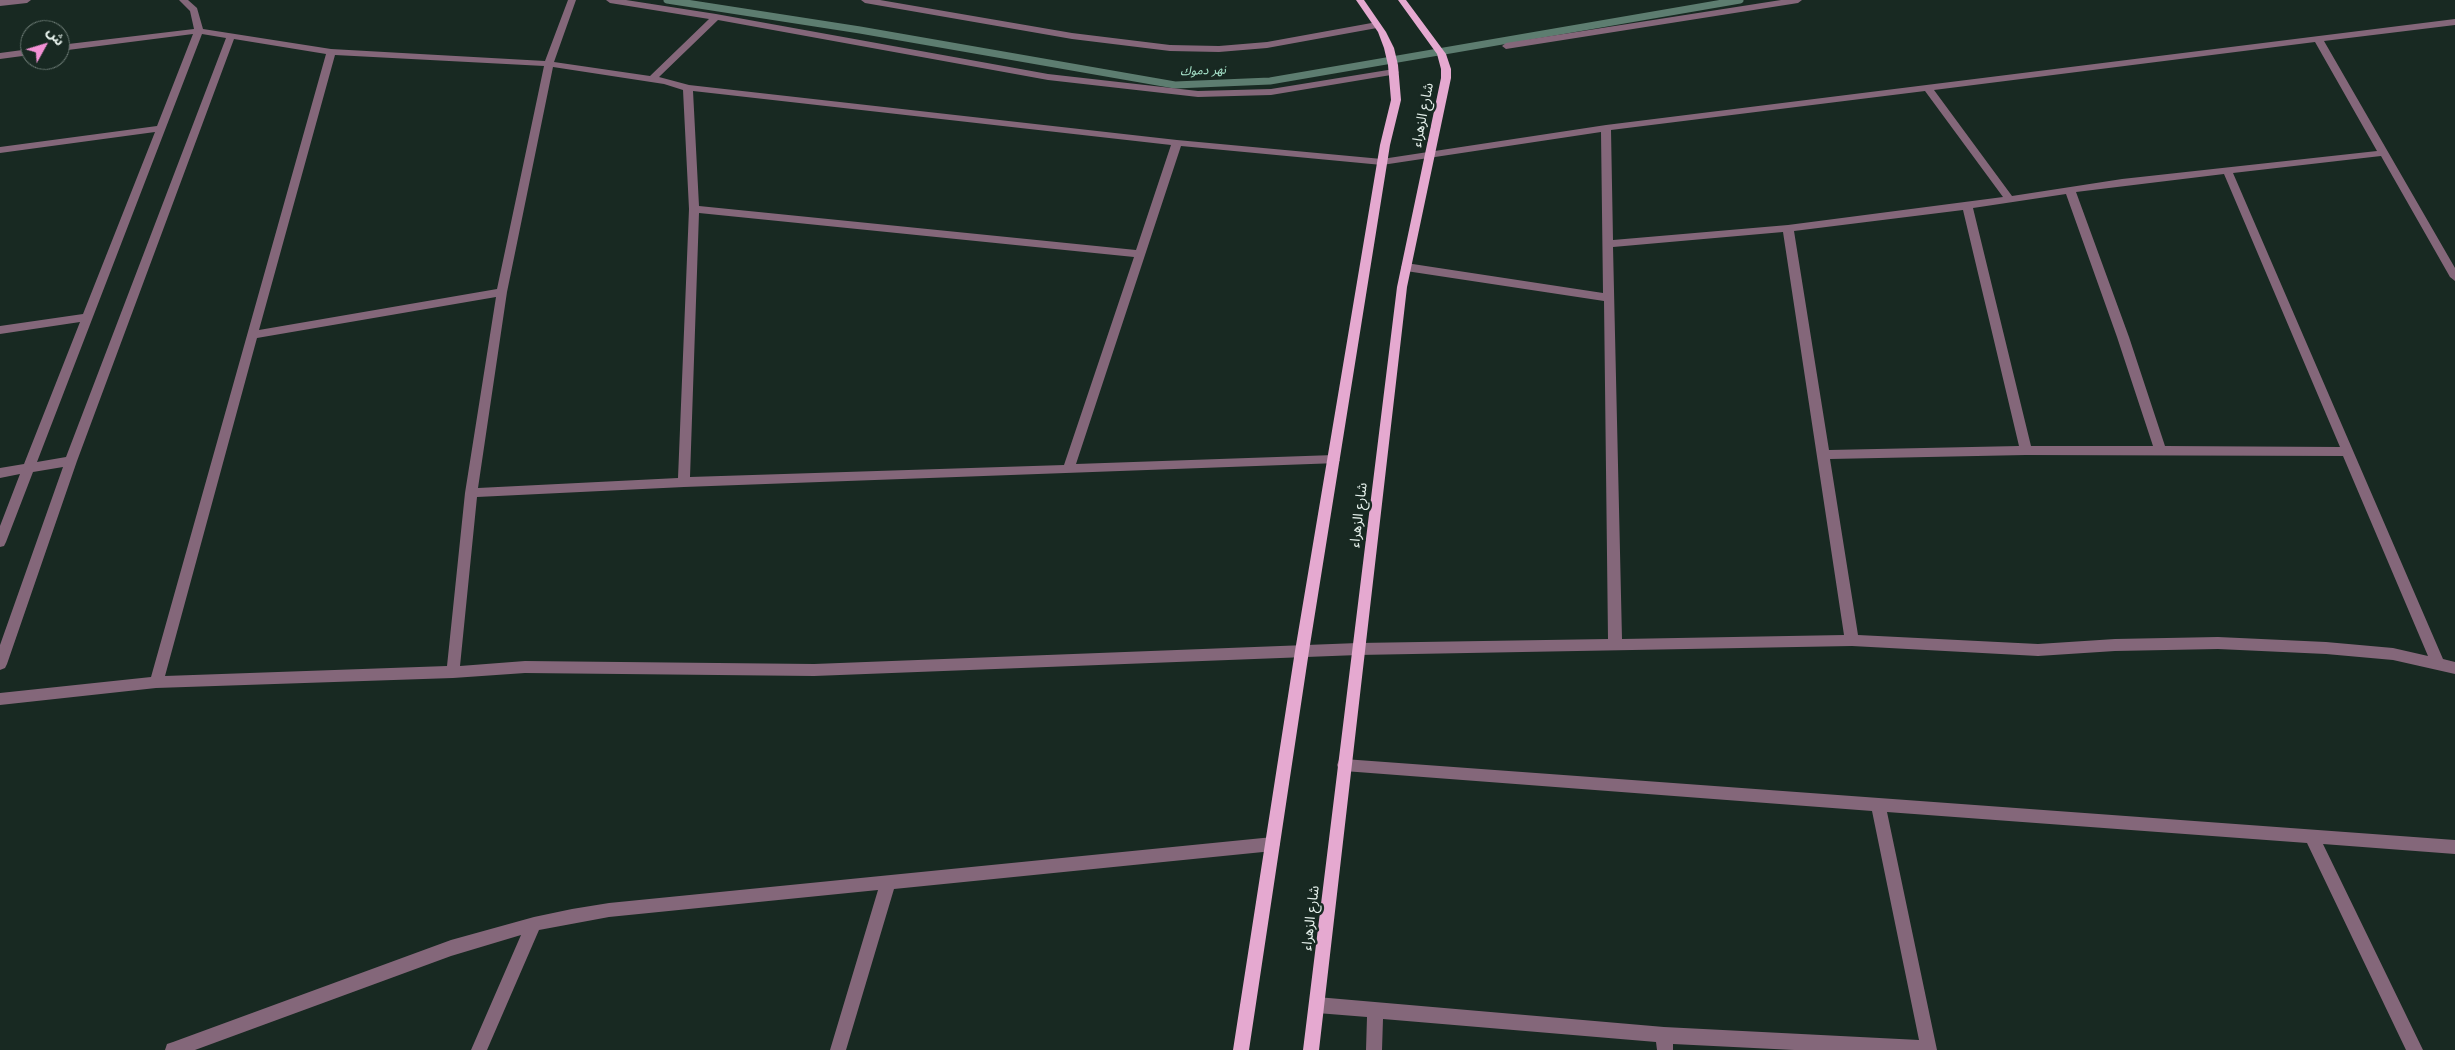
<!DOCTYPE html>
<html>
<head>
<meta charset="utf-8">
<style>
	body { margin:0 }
	#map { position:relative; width:2455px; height:1050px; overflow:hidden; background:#182922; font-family:Helvetica,"Noto Sans Arabic",sans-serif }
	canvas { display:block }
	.north { position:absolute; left:20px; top:20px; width:50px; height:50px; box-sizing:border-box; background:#182922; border:1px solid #6a7973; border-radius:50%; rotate:51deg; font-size:14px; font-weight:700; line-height:20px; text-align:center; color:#e6f1ec }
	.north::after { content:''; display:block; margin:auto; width:18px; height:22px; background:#f391d5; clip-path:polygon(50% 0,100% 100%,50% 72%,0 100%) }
</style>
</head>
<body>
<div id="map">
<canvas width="2455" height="1050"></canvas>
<div class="north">ش</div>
</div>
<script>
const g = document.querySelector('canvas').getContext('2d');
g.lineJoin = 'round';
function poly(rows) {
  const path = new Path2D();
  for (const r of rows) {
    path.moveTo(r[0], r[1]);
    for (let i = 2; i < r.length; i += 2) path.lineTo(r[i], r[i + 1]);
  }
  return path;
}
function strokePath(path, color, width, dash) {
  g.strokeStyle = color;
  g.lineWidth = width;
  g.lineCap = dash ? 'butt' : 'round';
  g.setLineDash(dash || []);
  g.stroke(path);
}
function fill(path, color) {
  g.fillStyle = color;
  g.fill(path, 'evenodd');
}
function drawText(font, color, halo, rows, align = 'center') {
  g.font = font + ' Helvetica,"Noto Sans Arabic",sans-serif';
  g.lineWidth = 5;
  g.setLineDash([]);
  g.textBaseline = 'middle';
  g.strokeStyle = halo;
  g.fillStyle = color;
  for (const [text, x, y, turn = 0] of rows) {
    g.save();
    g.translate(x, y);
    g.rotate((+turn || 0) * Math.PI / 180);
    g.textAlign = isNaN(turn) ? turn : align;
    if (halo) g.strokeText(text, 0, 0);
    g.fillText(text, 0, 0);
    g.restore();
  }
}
const stream = poly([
	[667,0,860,30,1175,85,1270,81,1740,0]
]);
const minor = poly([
	[0,0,31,0,27,3,0,6,0,0],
	[179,0,188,0,197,8,203,29,331,49,545,61,568,0,576,0,554,62,650,76,709,19,610,3,606,0,626,0,716,14,1048,74,1198,91,1271,89,1394,69,1399,72,1397,74,1271,95,1198,97,1048,80,718,20,659,77,689,85,1177,140,1382,159,1606,125,2455,19,2455,25,2324,41,2455,268,2455,281,2450,277,2381,156,2233,173,2443,659,2455,662,2455,674,2393,660,2326,654,2218,649,2115,651,2038,656,1852,646,1358,655,814,676,525,673,453,678,156,688,0,705,0,693,151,677,326,54,234,39,77,461,7,664,5,668,0,670,0,645,63,467,33,472,6,542,4,546,0,547,0,526,20,474,0,478,0,468,24,464,80,322,0,334,0,326,83,314,155,132,0,153,0,147,157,126,193,34,60,51,60,45,194,29,190,11,179,0],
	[202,34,226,38,66,457,37,462,202,34],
	[2315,42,2377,151,2122,179,2012,196,1934,90,2315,42],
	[335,55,544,66,497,289,259,330,335,55],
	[553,67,664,84,683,90,689,209,678,478,478,488,507,292,553,67],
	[693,91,1171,145,1136,250,699,206,693,91],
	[1925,91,2003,197,1788,225,1613,240,1611,130,1925,91],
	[1601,132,1603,293,1406,263,1401,267,1406,271,1604,301,1608,639,1358,643,814,664,525,661,460,666,477,497,684,487,1338,463,1340,460,1334,455,1076,464,1181,146,1382,165,1601,132],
	[2224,174,2340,447,2165,446,2129,337,2076,192,2224,174],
	[2066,194,2117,337,2153,446,2031,446,1973,208,2066,194],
	[1963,210,2019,446,1829,450,1794,231,1963,210],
	[699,213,1134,257,1064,465,690,477,699,213],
	[1783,232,1844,635,1622,639,1613,247,1783,232],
	[496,297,465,493,447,666,165,676,257,338,496,297],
	[2026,455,2343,456,2428,656,2393,648,2326,642,2218,637,2115,639,2038,644,1858,635,1830,459,2026,455],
	[861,0,880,0,1072,33,1170,45,1219,46,1267,42,1377,22,1381,25,1377,28,1267,48,1219,52,1170,51,1072,39,865,3,861,0],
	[1781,0,1802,0,1798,3,1506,49,1502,46,1506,43,1781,0],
	[30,49,30,55,0,59,0,53,30,49],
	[1344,759,2455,840,2455,854,2323,844,2423,1050,2406,1050,2307,843,1887,812,1937,1050,1794,1050,1673,1044,1673,1050,1657,1050,1656,1042,1383,1019,1382,1050,1366,1050,1367,1017,1317,1013,1311,1011,1309,1005,1311,999,1317,997,1664,1027,1919,1040,1872,811,1344,771,1339,770,1337,765,1339,760,1344,759],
	[1273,837,1278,839,1280,844,1278,849,1273,851,894,889,846,1050,830,1050,878,890,609,917,539,930,487,1050,471,1050,521,935,451,956,195,1050,165,1050,167,1044,173,1042,451,940,534,917,572,909,609,903,1273,837]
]);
const major = poly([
	[1356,0,1364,0,1386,32,1394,48,1398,65,1401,100,1390,145,1309,651,1249,1050,1233,1050,1295,651,1380,145,1391,100,1388,65,1384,48,1378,32,1356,0],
	[1398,0,1406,0,1446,54,1451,69,1451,78,1407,287,1319,1050,1303,1050,1397,287,1441,78,1441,69,1437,54,1398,0]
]);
const farWaternames = [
	["نهر دموك",1203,71,-2]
];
const streetNames = [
	["شارع الزهراء",1423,115,-79],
	["شارع الزهراء",1359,515,-83],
	["شارع الزهراء",1311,918,-83]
];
strokePath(stream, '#5d7d70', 7);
fill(minor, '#84677a');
fill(major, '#e5a9d0');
drawText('italic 12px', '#a9e6cd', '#182922', farWaternames);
drawText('14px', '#e6f1ec', '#182922', streetNames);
</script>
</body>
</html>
